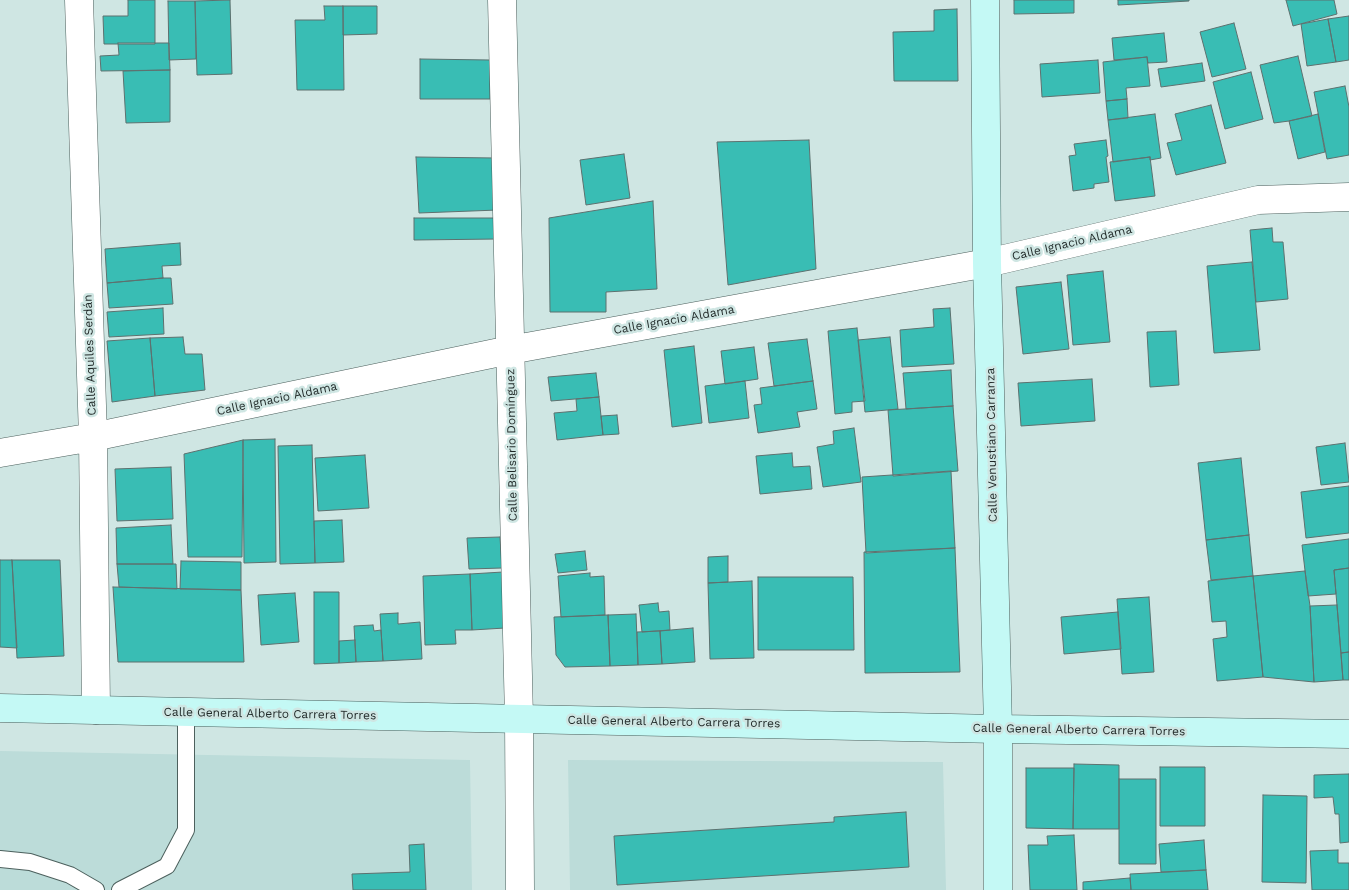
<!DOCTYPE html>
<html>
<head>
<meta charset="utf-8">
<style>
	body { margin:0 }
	canvas { display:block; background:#cfe6e3 }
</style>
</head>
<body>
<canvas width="1349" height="890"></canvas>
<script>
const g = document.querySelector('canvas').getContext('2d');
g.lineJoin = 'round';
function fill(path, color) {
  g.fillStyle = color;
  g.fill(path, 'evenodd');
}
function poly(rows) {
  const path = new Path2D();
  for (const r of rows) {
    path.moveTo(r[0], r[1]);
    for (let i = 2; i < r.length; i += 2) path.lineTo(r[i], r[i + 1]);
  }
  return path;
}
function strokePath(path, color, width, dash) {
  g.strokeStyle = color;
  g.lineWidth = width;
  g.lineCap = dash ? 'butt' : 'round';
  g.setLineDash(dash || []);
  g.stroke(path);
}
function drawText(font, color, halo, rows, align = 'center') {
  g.font = font + ' "Work Sans",sans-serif';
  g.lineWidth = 5;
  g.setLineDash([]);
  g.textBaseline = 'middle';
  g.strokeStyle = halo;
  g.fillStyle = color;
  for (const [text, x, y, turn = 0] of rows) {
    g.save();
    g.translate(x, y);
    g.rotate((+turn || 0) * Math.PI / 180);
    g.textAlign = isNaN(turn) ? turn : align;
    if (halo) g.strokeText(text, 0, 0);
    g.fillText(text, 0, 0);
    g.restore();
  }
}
const built = poly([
	[0,751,470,760,472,890,0,890],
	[568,760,943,762,946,890,570,890]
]);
const building = poly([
	[128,0,155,0,155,44,104,44,103,16,128,16,128,0],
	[230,0,232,74,197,75,195,1,230,0],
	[1014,0,1074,0,1074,13,1014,14,1014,0],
	[1118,0,1189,0,1189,1,1118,5,1118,0],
	[1286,0,1334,0,1337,14,1293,26,1286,0],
	[168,1,195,1,196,59,169,60,168,1],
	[324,6,343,6,344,90,297,90,295,20,325,20,324,6],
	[343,6,377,6,377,34,343,35,343,6],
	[957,9,958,81,894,81,893,32,934,31,934,10,957,9],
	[1349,16,1349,60,1336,62,1328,19,1349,16],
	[1328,19,1336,62,1307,66,1301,24,1328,19],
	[1234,23,1246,69,1212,77,1200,32,1234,23],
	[1164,33,1167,62,1148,63,1147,57,1114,60,1112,38,1164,33],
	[118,43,169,43,170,70,101,71,100,56,119,55,118,43],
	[1298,56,1312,116,1289,121,1274,123,1260,65,1298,56],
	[1147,57,1150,86,1126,88,1127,99,1106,101,1103,62,1147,57],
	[420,59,490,60,490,99,420,99,420,59],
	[1098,60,1100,93,1042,97,1040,64,1098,60],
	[1202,63,1205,81,1161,87,1158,69,1202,63],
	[170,70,170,122,126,123,123,71,170,70],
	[1251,72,1263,119,1225,129,1213,82,1251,72],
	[1345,86,1349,107,1349,155,1327,159,1314,92,1345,86],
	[1127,99,1128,118,1108,120,1106,101,1127,99],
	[1211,105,1226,163,1176,175,1167,143,1182,140,1175,114,1211,105],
	[1155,114,1161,158,1150,160,1150,157,1113,162,1108,120,1155,114],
	[1318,114,1325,152,1298,159,1289,121,1318,114],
	[809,140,816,269,728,285,717,142,809,140],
	[1106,140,1108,156,1106,157,1109,182,1094,184,1094,188,1073,191,1069,156,1076,155,1074,144,1106,140],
	[624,154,630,198,586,205,580,160,624,154],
	[416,157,496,158,498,210,419,213,416,157],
	[1150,157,1155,196,1115,201,1110,162,1150,157],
	[653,201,657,289,606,292,606,312,550,312,549,218,653,201],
	[414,218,498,218,498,239,414,240,414,218],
	[1272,228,1273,242,1283,242,1288,299,1256,302,1250,230,1272,228],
	[180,243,181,265,162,266,163,278,107,283,105,249,180,243],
	[1252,262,1260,350,1214,353,1207,266,1252,262],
	[1103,271,1110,342,1073,345,1067,275,1103,271],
	[163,278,171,278,173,304,109,308,107,283,163,278],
	[1061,282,1069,349,1023,354,1016,287,1061,282],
	[163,308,164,334,109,337,107,312,163,308],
	[950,308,954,364,902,367,900,330,934,327,933,309,950,308],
	[857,328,865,401,852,402,852,412,835,414,828,331,857,328],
	[1176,331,1179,385,1150,387,1147,332,1176,331],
	[183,337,185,354,202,354,205,390,155,396,150,338,183,337],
	[890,337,898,409,865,412,858,340,890,337],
	[150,338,155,396,112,402,107,341,150,338],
	[807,339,813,381,774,386,768,343,807,339],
	[694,346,702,423,672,427,664,350,694,346],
	[754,347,758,379,725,384,721,351,754,347],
	[951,370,953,406,906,409,903,373,951,370],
	[596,373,599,397,551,401,548,377,596,373],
	[1092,379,1095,421,1021,426,1018,383,1092,379],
	[745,381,749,418,709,423,705,386,745,381],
	[813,381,817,409,797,412,800,427,758,433,754,405,762,404,760,388,813,381],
	[599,397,603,435,557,440,554,413,577,411,576,399,599,397],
	[953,406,958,471,893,476,888,410,953,406],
	[617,415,619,434,603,435,601,416,617,415],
	[854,428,861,482,823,487,817,447,834,444,833,431,854,428],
	[275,439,276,562,244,563,243,440,275,439],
	[243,440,242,557,188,557,184,454,243,440],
	[1345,443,1349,482,1321,485,1316,447,1345,443],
	[312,445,315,563,280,564,278,446,312,445],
	[792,453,793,467,810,466,812,489,760,494,756,456,792,453],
	[365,455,369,508,318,511,315,458,365,455],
	[1241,458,1249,535,1206,540,1198,463,1241,458],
	[171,467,173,519,117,521,115,469,171,467],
	[951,471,955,548,866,553,862,477,951,471],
	[1349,486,1349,533,1306,538,1301,492,1349,486],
	[342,520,344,562,315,563,314,521,342,520],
	[171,525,173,564,117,564,116,528,171,525],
	[1249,535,1253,576,1211,580,1206,540,1249,535],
	[500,537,502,568,469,569,467,538,500,537],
	[1349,539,1349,568,1334,570,1336,594,1308,596,1302,545,1349,539],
	[955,548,960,672,865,673,864,552,955,548],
	[585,551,587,570,558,573,555,554,585,551],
	[728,556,728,582,708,583,708,557,728,556],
	[0,560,12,560,17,648,0,647,0,560],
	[12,560,60,560,64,656,17,658,12,560],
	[181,561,241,562,241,590,180,589,181,561],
	[117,564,176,564,177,589,119,587,117,564],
	[1349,568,1349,652,1341,653,1334,570,1349,568],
	[1305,571,1310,606,1314,682,1263,677,1253,576,1305,571],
	[503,572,505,628,472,630,470,574,503,572],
	[590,573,590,577,604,576,605,615,561,617,558,576,590,573],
	[470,574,472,630,455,630,456,644,425,645,423,576,470,574],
	[1253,576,1263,677,1217,681,1213,639,1227,637,1226,621,1212,622,1208,581,1253,576],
	[758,577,853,577,854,650,758,650,758,577],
	[752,581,754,658,710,659,708,583,752,581],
	[113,587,241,590,244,662,118,662,113,587],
	[314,592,339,592,339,663,314,664,314,592],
	[295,593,299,642,261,645,258,595,295,593],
	[1149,597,1154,672,1122,674,1117,599,1149,597],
	[658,603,659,612,669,611,670,630,642,632,639,605,658,603],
	[1337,605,1343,680,1314,682,1310,606,1337,605],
	[1118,612,1121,649,1064,654,1061,617,1118,612],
	[398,613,398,624,420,622,422,659,383,661,380,614,398,613],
	[636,614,638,665,610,666,608,615,636,614],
	[608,615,610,666,565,667,556,655,554,617,608,615],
	[373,625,374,631,381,630,383,661,356,662,354,626,373,625],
	[693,628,695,662,662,664,660,631,693,628],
	[660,631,662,664,638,665,637,632,660,631],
	[355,640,356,662,339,663,339,641,355,640],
	[1349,652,1349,680,1343,680,1341,653,1349,652],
	[1074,764,1119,765,1119,829,1073,829,1074,764],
	[1160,767,1205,767,1205,826,1160,826,1160,767],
	[1026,768,1074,768,1073,829,1026,828,1026,768],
	[1349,774,1349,842,1340,843,1339,814,1335,814,1333,797,1314,798,1314,775,1349,774],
	[1119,779,1156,779,1156,864,1119,864,1119,779],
	[1263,795,1307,796,1306,883,1262,882,1263,795],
	[906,812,909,867,617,885,614,836,834,822,834,817,906,812],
	[1074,835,1077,890,1030,890,1028,845,1048,845,1047,836,1074,835],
	[1204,840,1206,870,1161,872,1159,844,1204,840],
	[424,844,426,890,353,890,352,874,410,872,409,845,424,844],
	[1338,850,1338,863,1349,863,1349,890,1312,890,1310,851,1338,850],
	[1206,870,1208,890,1131,890,1130,874,1206,870],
	[1130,878,1131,890,1083,890,1083,882,1130,878]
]);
const lane = poly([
	[0,859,30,862,70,875,96,890],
	[120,890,167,866,186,830,186,712]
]);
const street = poly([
	[79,0,93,437,96,710],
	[502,0,519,718,520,890],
	[0,453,93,437,510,350,987,263,1258,200,1349,197]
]);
const secondary = poly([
	[985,0,987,263,998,729,998,890],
	[0,708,998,729,1349,734]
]);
const streetNames = [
	["Calle Ignacio Aldama",1072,243,-13],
	["Calle Ignacio Aldama",674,320,-10],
	["Calle Aquiles Serdán",90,355,-92],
	["Calle Ignacio Aldama",277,399,-12],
	["Calle Belisario Domínguez",512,445,-91],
	["Calle Venustiano Carranza",992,445,-91],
	["Calle General Alberto Carrera Torres",270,714,1],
	["Calle General Alberto Carrera Torres",674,722,1],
	["Calle General Alberto Carrera Torres",1079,730,1]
];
fill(built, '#bcdcd9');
fill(building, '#39bdb4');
strokePath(building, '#5d716f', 1);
strokePath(lane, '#4c605d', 18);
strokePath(street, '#4c605d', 29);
strokePath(secondary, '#4c605d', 29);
strokePath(lane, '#fff', 16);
strokePath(street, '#fff', 28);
strokePath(secondary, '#c4f9f5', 28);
drawText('12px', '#1f2827', '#cfe6e3', streetNames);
</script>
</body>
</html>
